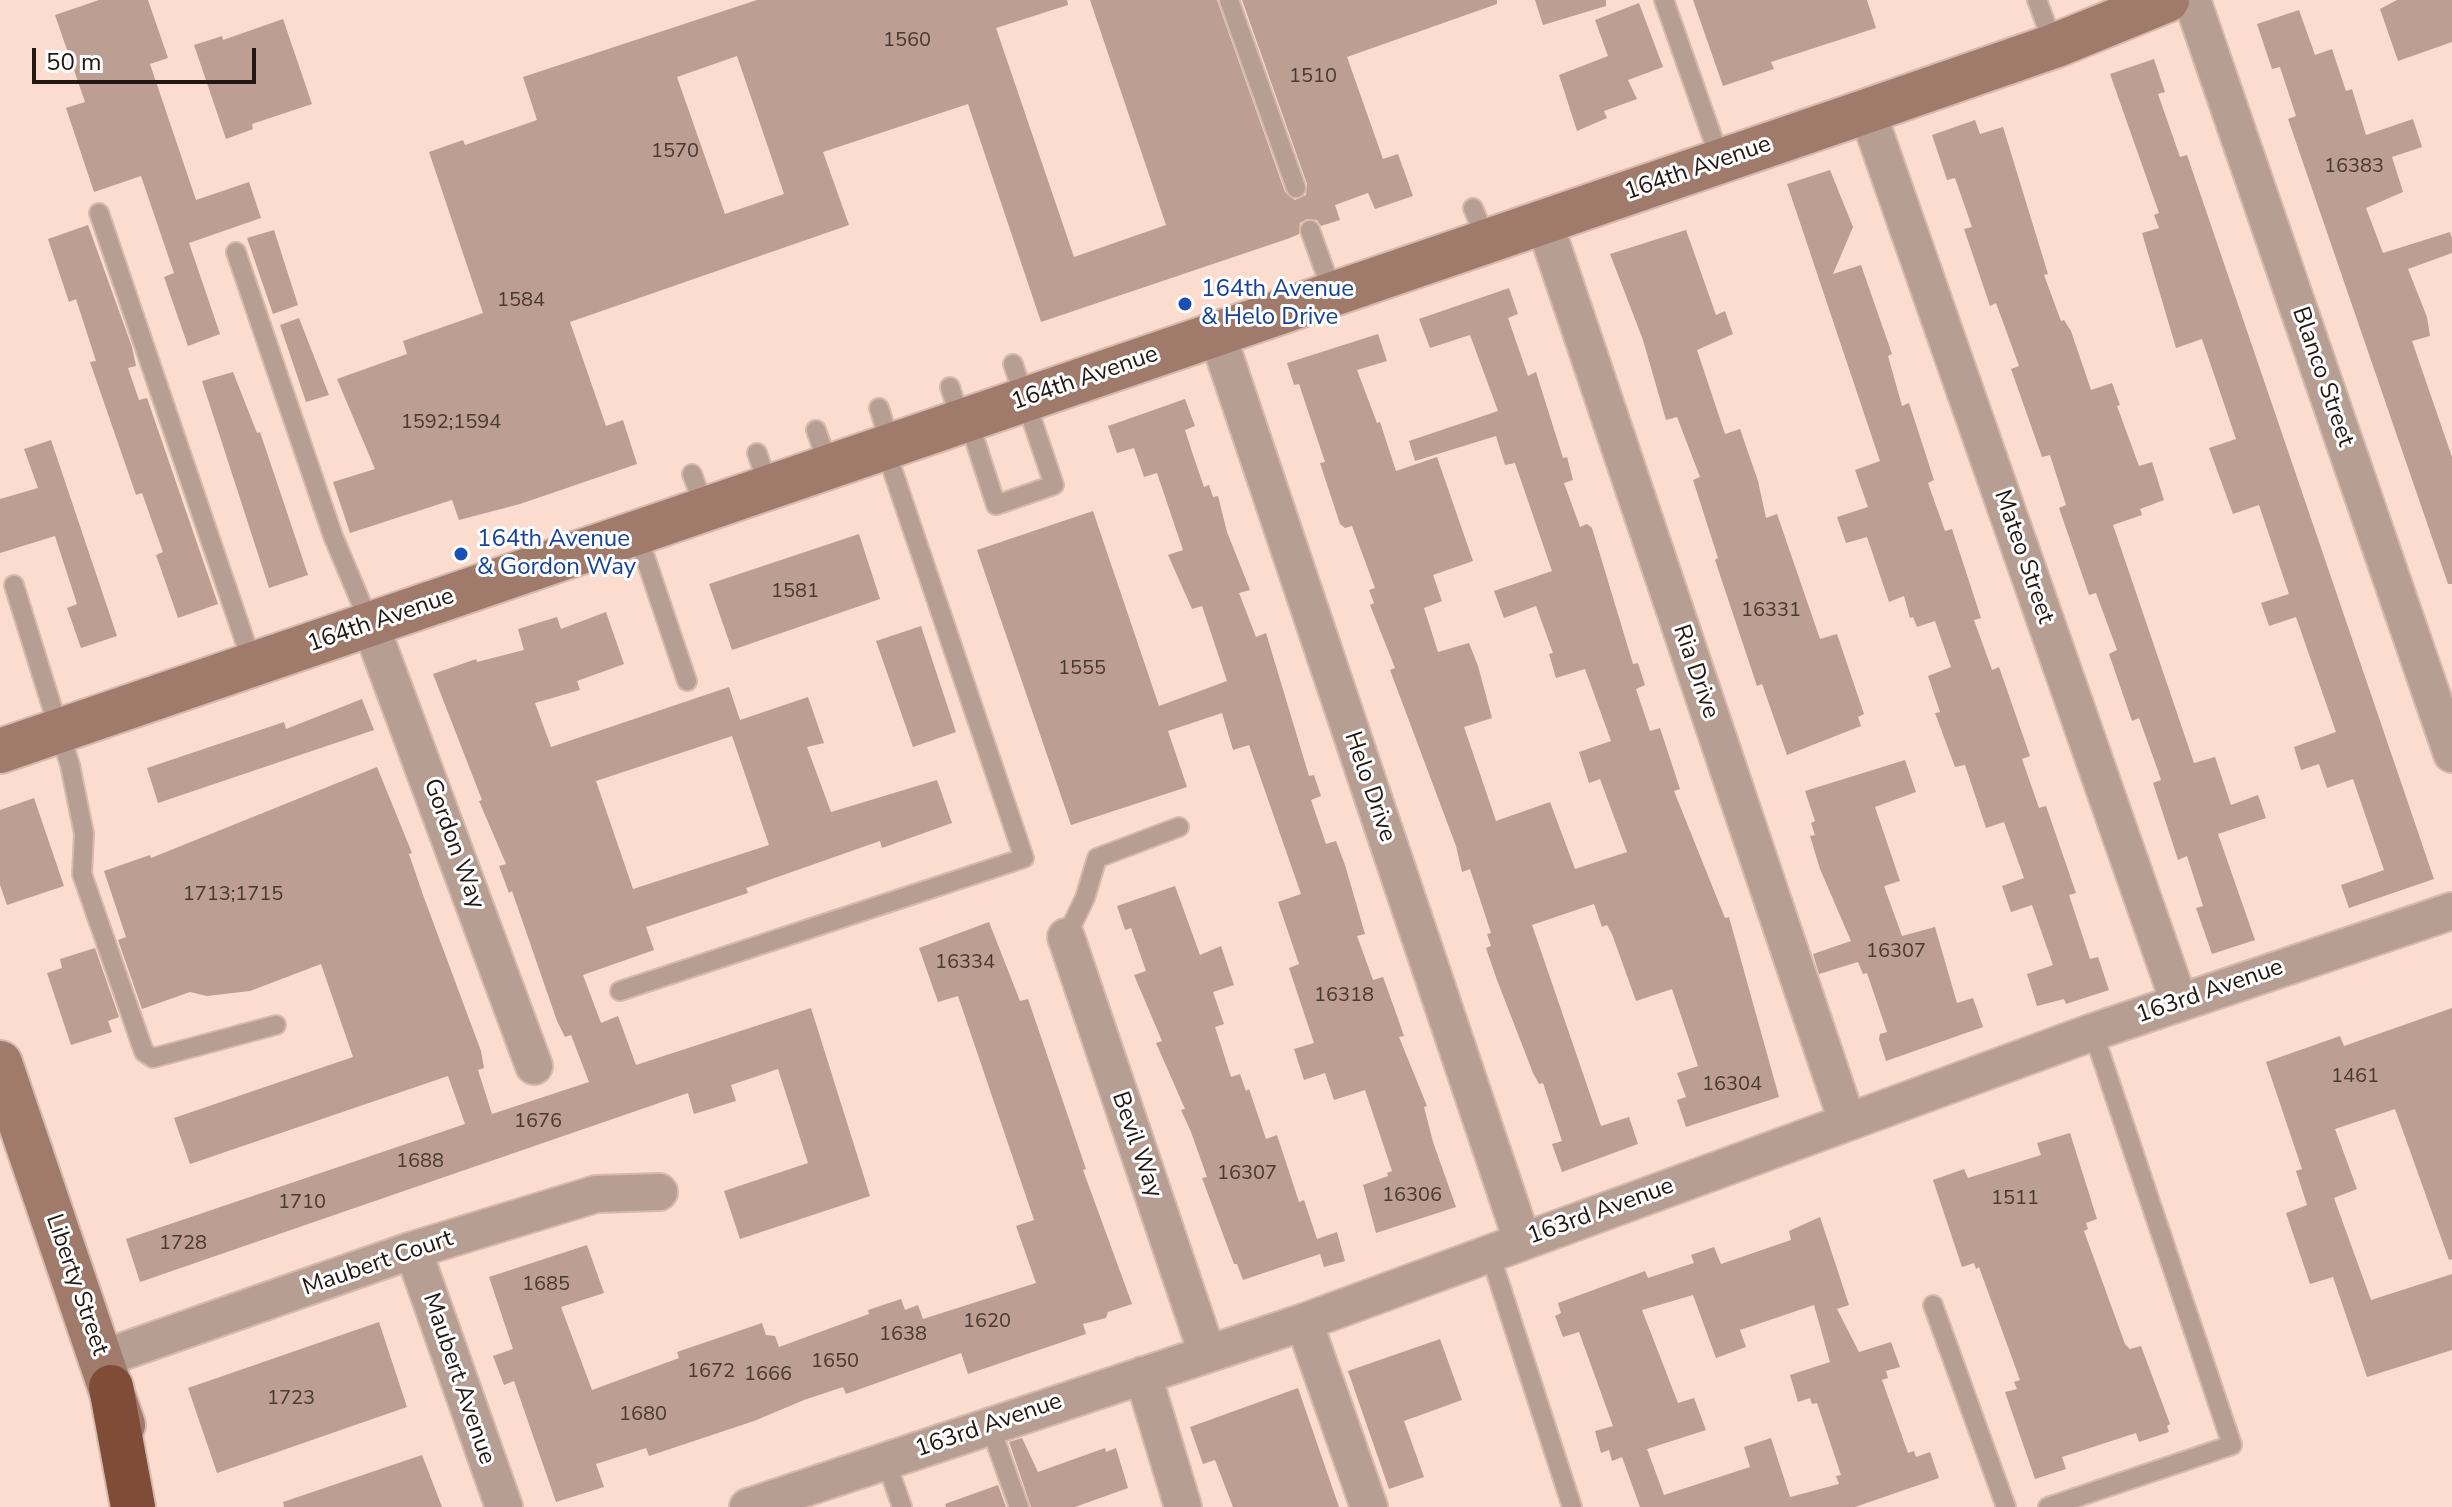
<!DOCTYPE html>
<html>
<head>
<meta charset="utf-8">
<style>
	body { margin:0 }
	#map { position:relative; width:2452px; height:1507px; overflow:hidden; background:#fcdccf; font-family:"Nunito Sans",sans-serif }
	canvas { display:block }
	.scale { position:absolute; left:32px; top:48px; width:224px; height:36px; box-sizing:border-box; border:4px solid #221712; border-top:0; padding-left:10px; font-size:24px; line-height:28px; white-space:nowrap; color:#221712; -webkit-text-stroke:6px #fff; paint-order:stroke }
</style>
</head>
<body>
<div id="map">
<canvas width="2452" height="1507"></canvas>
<div class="scale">50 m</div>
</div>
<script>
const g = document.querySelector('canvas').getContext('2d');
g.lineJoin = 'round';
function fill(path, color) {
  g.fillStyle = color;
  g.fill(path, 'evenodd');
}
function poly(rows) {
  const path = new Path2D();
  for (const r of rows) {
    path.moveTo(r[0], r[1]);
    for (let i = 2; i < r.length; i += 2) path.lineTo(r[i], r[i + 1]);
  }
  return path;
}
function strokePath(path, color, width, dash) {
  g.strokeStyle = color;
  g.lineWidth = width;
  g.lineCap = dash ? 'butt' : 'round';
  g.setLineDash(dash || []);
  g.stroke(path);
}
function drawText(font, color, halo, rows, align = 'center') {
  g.font = font + ' "Nunito Sans",sans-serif';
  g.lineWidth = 6;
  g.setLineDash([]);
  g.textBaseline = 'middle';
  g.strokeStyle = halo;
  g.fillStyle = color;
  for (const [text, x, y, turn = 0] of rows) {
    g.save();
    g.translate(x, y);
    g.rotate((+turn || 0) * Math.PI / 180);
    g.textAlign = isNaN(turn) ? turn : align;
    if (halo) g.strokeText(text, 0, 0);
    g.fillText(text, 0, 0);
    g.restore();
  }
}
const building = poly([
	[99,0,148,0,168,58,150,64,196,200,249,182,261,218,189,243,220,334,188,346,164,277,174,273,141,176,94,192,66,108,85,102,55,15],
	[757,0,1067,0,1068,5,996,28,1074,257,1166,225,1090,0,1217,0,1285,192,1295,200,1306,195,1307,184,1242,0,1497,0,1497,4,1347,57,1383,159,1398,154,1413,196,1375,209,1368,193,1335,205,1340,220,1321,226,1317,220,1307,219,1300,223,1299,234,1290,238,1041,322,968,104,823,152,849,225,570,322,606,426,623,420,637,464,520,504,459,520,452,500,350,533,333,482,375,469,337,379,407,354,403,341,483,313,429,152,463,140,465,145,537,120,523,77],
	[737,56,784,194,725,214,677,77],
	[1535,0,1606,0,1606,6,1543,25],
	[1693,0,1867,0,1876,28,1771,62,1774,69,1723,86],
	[2397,0,2452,0,2452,42,2398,61,2380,9],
	[1639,3,1663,67,1628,80,1637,99,1604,111,1607,118,1577,131,1559,75,1608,56,1595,20],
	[2299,10,2315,55,2332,49,2346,91,2352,89,2366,135,2413,119,2422,147,2392,157,2403,192,2366,208,2383,253,2450,232,2452,238,2452,253,2408,269,2427,317,2430,336,2412,341,2452,457,2452,584,2448,584,2288,119,2296,116,2280,67,2272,69,2257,24],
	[283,19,312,104,252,124,253,129,226,139,194,45,222,36,223,40],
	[2154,59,2165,92,2158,94,2180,157,2187,155,2434,879,2349,908,2341,885,2384,870,2353,779,2327,788,2319,764,2301,770,2294,747,2336,732,2296,617,2269,626,2261,603,2289,594,2259,505,2233,514,2209,448,2236,439,2202,339,2176,348,2142,233,2159,228,2154,215,2159,213,2110,74],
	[1975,120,1980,134,2003,127,2048,274,2044,275,2061,321,2064,320,2071,331,2091,390,2112,383,2120,405,2117,406,2139,466,2152,462,2164,500,2140,509,2142,515,2113,525,2194,763,2215,757,2231,805,2258,795,2266,818,2218,834,2255,940,2212,954,2196,908,2203,906,2187,856,2178,860,2153,783,2161,780,2157,768,2139,718,2132,721,2109,654,2117,650,2096,593,2089,595,2059,508,2066,505,2050,455,2042,457,2011,369,2019,366,1996,303,1990,306,1964,229,1972,227,1955,178,1947,180,1932,135],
	[1830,170,1853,227,1833,274,1861,265,1892,354,1888,356,1902,406,1909,403,1934,480,1928,483,1945,531,1952,529,1981,618,1974,620,1992,670,1999,667,2030,756,2022,759,2039,808,2046,806,2076,893,2069,895,2090,959,2098,957,2109,990,2066,1004,2064,999,2037,1006,2027,974,2053,965,2032,905,2011,912,2002,886,2024,878,2004,822,1986,828,1965,765,1955,767,1935,713,1940,712,1928,676,1951,667,1935,621,1917,627,1913,617,1910,618,1904,596,1889,602,1867,537,1846,543,1837,517,1868,507,1855,470,1880,461,1787,184],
	[88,225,132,347,136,366,128,368,139,400,147,398,218,604,178,618,156,555,163,552,142,493,136,495,90,362,96,361,76,299,69,302,48,239],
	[274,230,298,305,273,314,247,238],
	[1686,230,1716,315,1725,311,1733,334,1697,350,1725,434,1740,429,1758,481,1766,518,1777,514,1820,639,1837,634,1864,714,1858,717,1861,726,1787,755,1762,684,1757,686,1715,560,1718,558,1693,480,1700,477,1677,417,1666,420,1643,340,1610,254],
	[1509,288,1518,314,1508,318,1528,376,1536,372,1563,458,1567,457,1573,480,1564,483,1580,527,1587,524,1592,528,1633,664,1638,663,1645,685,1636,689,1650,731,1660,728,1680,789,1674,791,1725,918,1729,917,1779,1097,1686,1127,1677,1100,1686,1097,1677,1073,1698,1066,1672,989,1636,1001,1612,934,1607,925,1602,927,1594,904,1532,925,1601,1126,1629,1117,1638,1144,1562,1172,1552,1144,1562,1141,1543,1083,1539,1084,1533,1073,1497,980,1486,948,1491,946,1487,934,1491,933,1470,869,1462,872,1456,846,1390,670,1395,668,1370,605,1374,603,1369,590,1375,588,1352,526,1345,528,1340,524,1320,463,1325,462,1299,384,1294,385,1287,363,1378,334,1387,361,1357,370,1377,423,1380,422,1396,471,1437,457,1473,561,1433,575,1442,601,1424,608,1438,652,1469,643,1478,666,1492,718,1464,727,1496,821,1550,802,1575,869,1627,852,1600,779,1589,783,1579,752,1611,741,1585,669,1556,678,1549,654,1553,653,1536,606,1504,618,1494,591,1552,571,1515,463,1505,465,1496,436,1415,461,1409,441,1498,411,1470,335,1430,348,1419,319],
	[299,318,329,395,306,402,280,325],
	[233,372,257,433,260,432,308,575,269,588,202,381],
	[1185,399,1195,426,1185,430,1193,455,1204,487,1209,485,1213,497,1218,496,1227,532,1250,590,1239,593,1256,637,1266,633,1309,776,1314,775,1321,796,1311,800,1326,844,1336,841,1345,865,1365,934,1357,936,1373,980,1383,977,1396,1013,1404,1036,1399,1037,1427,1106,1424,1107,1433,1142,1456,1207,1376,1233,1363,1185,1388,1176,1387,1173,1392,1171,1365,1090,1334,1100,1325,1073,1304,1080,1294,1049,1314,1043,1289,968,1299,964,1278,902,1301,894,1249,745,1233,750,1222,713,1168,731,1187,787,1071,825,977,550,1093,511,1159,706,1227,681,1202,606,1192,609,1168,555,1183,550,1157,473,1144,477,1134,448,1117,453,1108,426],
	[51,440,117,636,81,648,67,608,77,604,55,536,0,553,0,499,38,488,24,449],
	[859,534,880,599,732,650,709,584],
	[606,612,624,664,577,681,580,690,535,703,551,747,729,687,740,720,808,697,824,743,807,747,831,812,937,780,952,823,882,848,880,841,746,888,748,893,646,927,654,950,583,975,601,1023,618,1016,636,1065,811,1008,870,1196,740,1239,724,1191,808,1163,778,1069,731,1085,736,1101,694,1114,688,1093,140,1282,126,1239,465,1124,448,1076,190,1164,174,1118,353,1057,321,964,250,991,207,996,190,992,142,1009,118,940,126,937,104,871,150,855,151,858,377,767,412,853,409,854,423,895,481,1051,484,1068,478,1070,492,1114,589,1082,571,1035,565,1037,557,1021,512,891,509,893,499,866,506,864,479,801,482,800,433,674,476,659,477,662,524,650,518,629,557,617,561,629],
	[732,736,769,845,633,889,596,781],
	[921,626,956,732,913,747,876,641],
	[362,699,374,730,158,803,147,768,284,722,286,729],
	[1905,760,1916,792,1875,807,1900,881,1884,886,1902,936,1935,927,1957,1003,1973,998,1983,1027,1886,1061,1879,1039,1880,1034,1887,1032,1867,973,1863,974,1858,962,1819,974,1813,954,1851,941,1820,869,1810,836,1815,835,1811,823,1815,821,1805,791],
	[34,798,64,886,7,905,0,885,0,810],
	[1175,886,1200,955,1221,946,1234,985,1213,992,1224,1024,1215,1027,1231,1077,1240,1074,1246,1091,1249,1089,1266,1139,1277,1135,1299,1202,1304,1200,1317,1239,1337,1232,1345,1261,1324,1267,1320,1254,1243,1280,1237,1264,1234,1264,1202,1178,1207,1177,1191,1132,1181,1110,1185,1109,1156,1043,1162,1041,1134,975,1146,971,1131,928,1125,930,1117,906],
	[989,922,1020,1001,1028,999,1086,1169,1083,1170,1132,1304,1108,1312,1106,1318,1083,1324,1086,1334,968,1374,961,1353,846,1394,843,1387,804,1400,754,1421,649,1456,646,1448,596,1464,604,1487,556,1502,514,1381,504,1385,493,1356,513,1349,489,1277,587,1245,604,1293,561,1307,592,1390,679,1358,677,1352,762,1323,766,1335,775,1336,779,1347,869,1314,868,1310,901,1299,905,1310,918,1305,923,1319,1036,1283,1016,1226,1034,1220,958,996,938,1002,919,948],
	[95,948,119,1017,108,1021,112,1032,71,1045,47,973,62,968,60,959],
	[2452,1008,2452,1259,2449,1260,2395,1109,2335,1129,2357,1189,2334,1198,2371,1300,2452,1274,2452,1350,2367,1377,2333,1277,2310,1284,2286,1213,2307,1205,2296,1171,2302,1169,2266,1062,2340,1036,2344,1046],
	[2070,1133,2097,1219,2086,1223,2088,1229,2084,1231,2125,1344,2130,1349,2141,1346,2170,1424,2167,1426,2169,1432,2139,1442,2136,1433,2062,1457,2066,1469,2035,1479,2005,1392,2017,1389,2014,1382,2020,1380,1979,1267,1976,1269,1974,1263,1962,1267,1933,1180,1964,1169,1968,1178,2041,1155,2037,1143],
	[1820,1217,1849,1305,1837,1309,1859,1352,1891,1342,1900,1367,1886,1371,1888,1378,1882,1380,1908,1453,1914,1451,1916,1457,1930,1452,1939,1478,1855,1507,1640,1507,1622,1457,1612,1461,1609,1450,1601,1453,1595,1431,1613,1426,1579,1332,1563,1337,1555,1316,1561,1313,1558,1303,1645,1271,1648,1278,1694,1263,1691,1255,1714,1247,1721,1264,1791,1240,1789,1231],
	[1693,1295,1716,1358,1746,1347,1740,1330,1814,1305,1830,1362,1790,1375,1798,1402,1810,1398,1812,1404,1817,1403,1841,1475,1836,1476,1839,1484,1790,1497,1771,1438,1744,1447,1750,1467,1664,1495,1647,1449,1706,1430,1694,1398,1678,1403,1642,1310],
	[379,1322,407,1407,217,1473,188,1388],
	[1440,1339,1462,1400,1404,1421,1424,1477,1389,1489,1348,1371],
	[1298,1388,1339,1507,1233,1507,1215,1460,1203,1464,1190,1427],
	[1022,1438,1038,1472,1105,1448,1106,1452,1116,1448,1128,1488,1075,1507,1031,1507,1009,1442],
	[422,1455,442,1507,284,1507,283,1502],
	[998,1485,1006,1507,946,1507,945,1504]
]);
const lane = poly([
	[1229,0,1296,188],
	[1664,0,1721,162],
	[2037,0,2054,46],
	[1473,208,1487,242],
	[99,213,253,665],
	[1310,230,1333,294],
	[236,252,333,536,370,624],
	[950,387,961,422],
	[879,408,891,446],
	[968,419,996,505,1054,485,1013,364],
	[816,430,829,467],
	[757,453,769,488],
	[692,474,705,509],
	[637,533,687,681],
	[14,585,70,765,84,834,82,874,144,1052,153,1058,276,1025],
	[1066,937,1085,898,1097,858,1179,827],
	[620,991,1024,858,885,448],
	[1490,1254,1572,1507],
	[1933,1305,2006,1507],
	[990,1426,1019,1507],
	[886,1461,902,1507],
	[2048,1507,2232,1445,2093,1032]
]);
const street = poly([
	[2192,0,2452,754],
	[1867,111,2179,1002],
	[1544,222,1847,1121],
	[1217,334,1522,1240],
	[370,624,534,1066],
	[1066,937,1207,1353],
	[413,1250,504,1507],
	[1304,1322,1369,1507],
	[101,1359,413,1250,596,1194,659,1192],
	[1143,1375,1183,1507],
	[748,1507,1304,1322,2093,1032,2452,911]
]);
const secondary = poly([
	[0,751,1867,111,2054,46,2167,0],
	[0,1063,123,1425]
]);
const highway = poly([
	[111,1387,133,1507]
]);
const markers = [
	[1185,304,8,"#1a4fb4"],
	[461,554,8,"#1a4fb4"]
];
const numberNames = [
	["1560",907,41],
	["1510",1313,77],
	["1570",675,152],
	["16383",2354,167],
	["1584",521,301],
	["1592;1594",451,423],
	["1581",795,592],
	["16331",1771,611],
	["1555",1082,669],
	["1713;1715",233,895],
	["16307",1896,952],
	["16334",965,963],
	["16318",1344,996],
	["1461",2355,1077],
	["16304",1732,1085],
	["1676",538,1122],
	["1688",420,1162],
	["16307",1247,1174],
	["16306",1412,1196],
	["1511",2015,1199],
	["1710",302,1203],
	["1728",183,1244],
	["1685",546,1285],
	["1620",987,1322],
	["1638",903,1335],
	["1650",835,1362],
	["1672",711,1372],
	["1666",768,1375],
	["1723",291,1399],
	["1680",643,1415]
];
const streetNames = [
	["164th Avenue",1698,169,-19],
	["Blanco Street",2322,377,71],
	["164th Avenue",1085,379,-19],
	["Mateo Street",2023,557,71],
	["164th Avenue",381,621,-19],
	["Ria Drive",1695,672,71],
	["Helo Drive",1369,787,71],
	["Gordon Way",453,844,70],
	["163rd Avenue",2210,992,-19],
	["Bevil Way",1136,1145,71],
	["163rd Avenue",1601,1212,-20],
	["Maubert Court",378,1264,-19],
	["Liberty Street",76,1285,71],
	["Maubert Avenue",458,1379,71],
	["163rd Avenue",989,1426,-19]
];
const transitNames = [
	["164th Avenue",1201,290],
	["& Helo Drive",1201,318],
	["164th Avenue",477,540],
	["& Gordon Way",477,568]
];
fill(building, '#bc9e92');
strokePath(lane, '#d5b9ad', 22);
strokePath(street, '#d5b9ad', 40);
strokePath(secondary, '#d5b9ad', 48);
strokePath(highway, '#d5b9ad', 48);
strokePath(lane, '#b79e93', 18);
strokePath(street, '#b79e93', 36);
strokePath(secondary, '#a07b6c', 44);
strokePath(highway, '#7f4d37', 44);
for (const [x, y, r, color] of markers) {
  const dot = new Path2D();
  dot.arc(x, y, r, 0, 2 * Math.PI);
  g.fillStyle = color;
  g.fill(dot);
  strokePath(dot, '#fff', 3);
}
drawText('20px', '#483932', null, numberNames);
drawText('24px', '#221712', '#fff', streetNames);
drawText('24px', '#164399', '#fff', transitNames, 'left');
</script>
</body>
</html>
